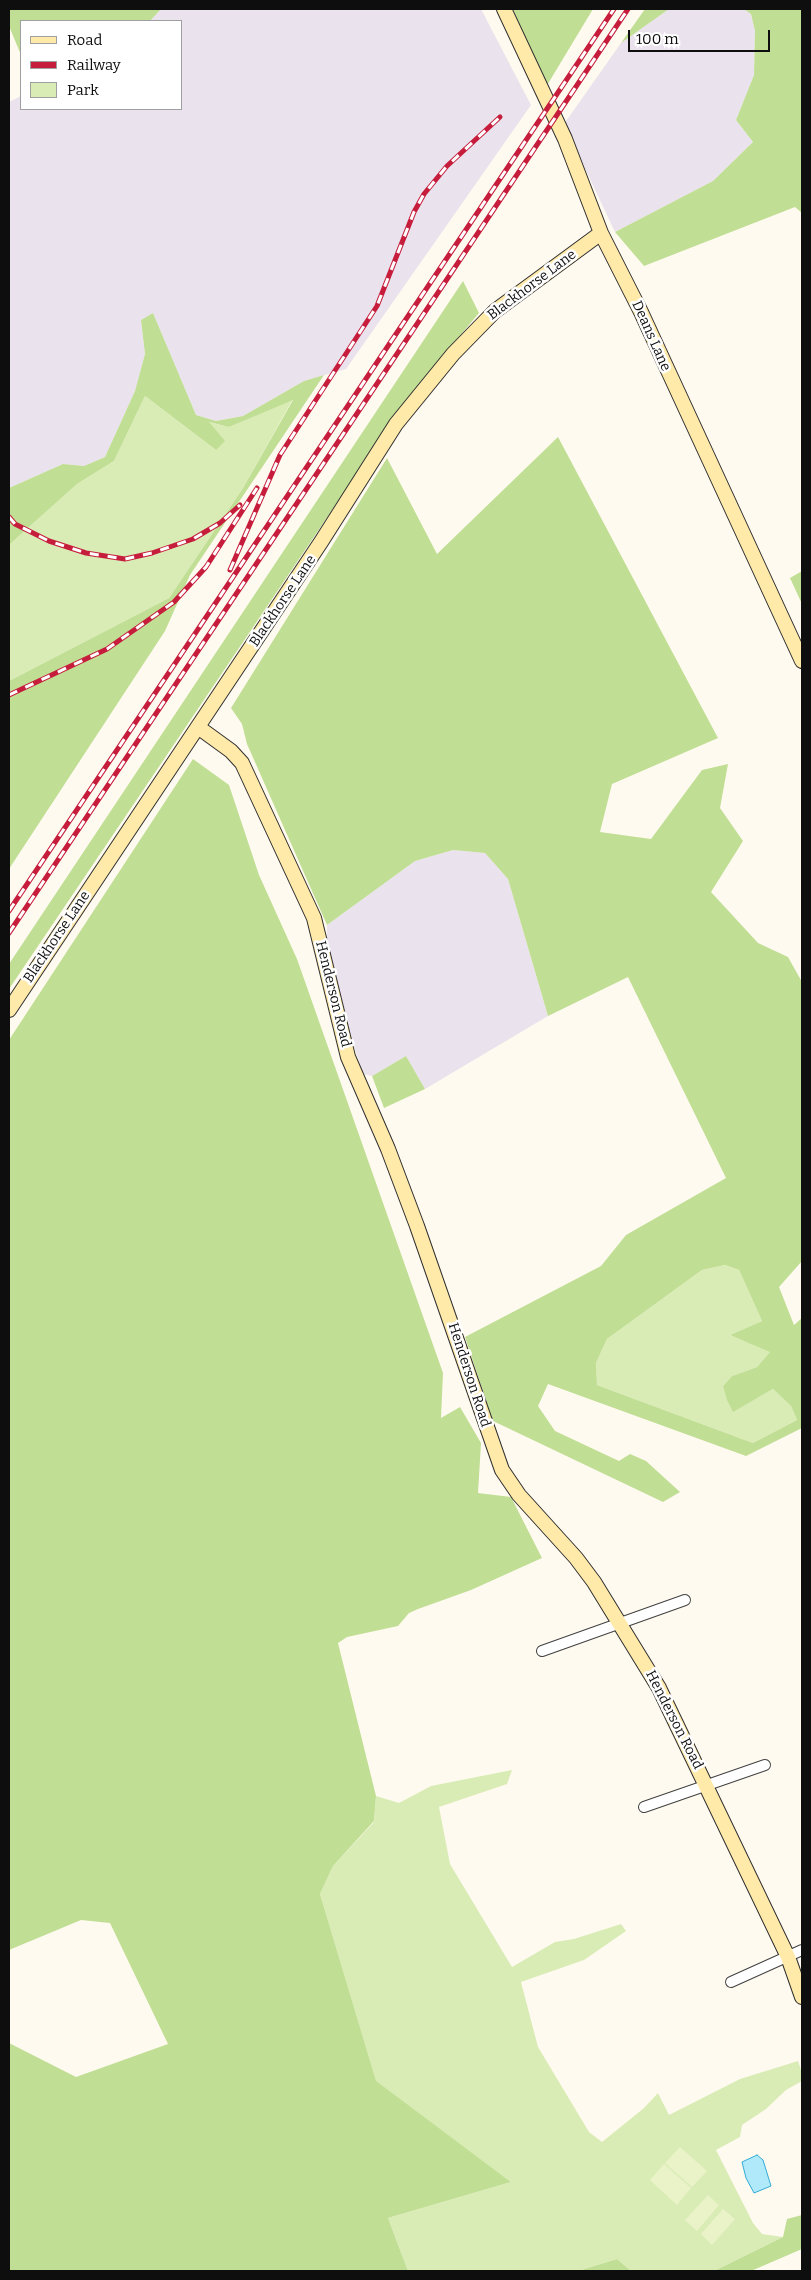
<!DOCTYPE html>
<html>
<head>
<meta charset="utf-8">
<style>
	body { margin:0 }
	#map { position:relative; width:811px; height:2280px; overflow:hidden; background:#fffaef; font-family:Bitter,serif }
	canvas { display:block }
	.frame { position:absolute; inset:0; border:10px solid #0e0e0e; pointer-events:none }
	.legend { position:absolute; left:20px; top:20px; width:162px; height:90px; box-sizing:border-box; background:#fff; border:1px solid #9f9f9f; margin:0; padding:6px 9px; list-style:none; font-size:15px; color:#0e0e0e }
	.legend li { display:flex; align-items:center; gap:10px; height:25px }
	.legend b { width:25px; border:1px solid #9f9f9f }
	.scale { position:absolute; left:628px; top:30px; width:142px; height:22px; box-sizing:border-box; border:2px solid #0e0e0e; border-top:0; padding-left:6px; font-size:15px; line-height:18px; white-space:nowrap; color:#0e0e0e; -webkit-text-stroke:4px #fff; paint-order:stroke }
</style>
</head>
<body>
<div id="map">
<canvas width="811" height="2280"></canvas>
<div class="frame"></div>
<ul class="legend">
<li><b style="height:6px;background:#ffeaaa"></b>Road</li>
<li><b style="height:6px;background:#c71d3c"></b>Railway</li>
<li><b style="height:14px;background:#daecb6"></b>Park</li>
</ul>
<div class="scale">100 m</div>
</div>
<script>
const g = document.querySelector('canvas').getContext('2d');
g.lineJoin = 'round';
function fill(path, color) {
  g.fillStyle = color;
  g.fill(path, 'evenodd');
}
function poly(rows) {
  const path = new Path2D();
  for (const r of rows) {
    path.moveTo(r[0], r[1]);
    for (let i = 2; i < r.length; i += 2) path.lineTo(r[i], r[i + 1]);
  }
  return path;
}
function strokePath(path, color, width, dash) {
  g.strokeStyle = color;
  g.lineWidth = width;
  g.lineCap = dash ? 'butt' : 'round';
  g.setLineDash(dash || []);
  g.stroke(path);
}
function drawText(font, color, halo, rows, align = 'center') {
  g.font = font + ' Bitter,serif';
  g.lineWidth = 5;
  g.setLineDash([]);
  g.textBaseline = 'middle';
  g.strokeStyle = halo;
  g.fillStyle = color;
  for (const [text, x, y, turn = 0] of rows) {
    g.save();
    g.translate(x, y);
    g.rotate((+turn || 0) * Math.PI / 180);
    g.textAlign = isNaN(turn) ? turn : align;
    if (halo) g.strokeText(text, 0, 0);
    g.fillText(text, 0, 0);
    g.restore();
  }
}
const industrial = poly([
	[161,9,481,9,531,105,346,369,304,381,243,416,216,421,196,415,153,313,141,320,145,354,135,391,105,457,84,466,63,464,9,488,9,102,21,96,21,109,181,109,181,21,150,21],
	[669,9,744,9,751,14,755,31,754,75,736,120,753,142,713,181,615,232,564,124,621,43],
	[453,850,485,853,508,879,548,1016,425,1089,406,1056,372,1076,363,1074,346,1022,327,938,327,925,415,861]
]);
const green = poly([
	[145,396,216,450,208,422,229,427,293,399,243,488,169,598,9,681,9,545,77,484,114,461],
	[725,1265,739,1270,762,1321,730,1335,771,1351,757,1367,732,1376,723,1386,734,1411,773,1389,791,1406,797,1420,753,1443,597,1385,596,1363,607,1339,702,1270],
	[512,1770,507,1784,439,1807,450,1864,512,1967,555,1942,574,1939,621,1924,626,1931,584,1960,521,1982,538,2047,589,2132,602,2142,644,2108,658,2093,669,2115,740,2079,798,2061,802,2073,802,2081,786,2090,766,2109,742,2125,740,2137,716,2150,753,2223,762,2234,783,2237,714,2271,631,2271,617,2259,578,2271,408,2271,388,2218,511,2182,376,2082,320,1894,333,1866,374,1822,376,1796,399,1803,431,1786]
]);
const forest = poly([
	[9,9,161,9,150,21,21,21,21,55,9,26],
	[513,9,593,9,546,87],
	[645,9,669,9,621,43],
	[744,9,802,9,802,213,795,207,644,266,615,232,713,181,753,142,736,120,754,75,755,31,751,14],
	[463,281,479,313,426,376,384,433,9,989,9,964],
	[153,313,196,415,216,421,243,416,304,381,324,375,190,575,165,631,9,869,9,681,169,598,243,488,293,400,229,427,209,422,225,441,216,450,145,396,114,461,77,484,9,545,9,488,63,464,84,466,105,457,135,391,145,354,141,320],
	[558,437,718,738,612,784,600,832,651,839,702,770,728,764,720,808,743,841,711,892,758,943,788,957,802,982,802,1261,779,1287,794,1325,802,1318,802,1428,746,1456,548,1384,538,1406,555,1431,619,1461,630,1454,646,1461,680,1492,663,1502,493,1421,465,1337,601,1266,626,1235,726,1178,628,977,548,1016,508,879,485,853,453,850,415,861,327,925,247,744,242,724,231,708,387,458,437,554],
	[725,1265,739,1270,762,1321,730,1335,770,1352,757,1367,732,1376,723,1386,727,1400,733,1412,773,1389,791,1406,797,1420,753,1443,597,1385,596,1363,607,1339,702,1270],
	[802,571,802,604,790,578],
	[193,759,229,785,259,875,297,959,443,1373,441,1418,460,1407,481,1443,478,1493,511,1497,542,1558,471,1590,418,1609,409,1613,398,1626,347,1637,338,1643,376,1796,374,1821,333,1866,320,1894,376,2081,511,2182,388,2218,408,2271,9,2271,9,2043,76,2077,168,2044,110,1923,81,1920,9,1950,9,1040],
	[406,1056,425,1089,384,1108,372,1076],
	[802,2215,802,2249,751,2271,714,2271,783,2237,787,2219],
	[617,2259,631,2271,578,2271]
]);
const pitch = poly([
	[680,2147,707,2171,692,2187,665,2163],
	[664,2164,691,2188,677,2205,650,2180],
	[708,2195,719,2205,697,2231,685,2220],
	[723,2209,735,2219,712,2245,701,2234]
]);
const water = poly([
	[757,2155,763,2160,771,2186,754,2193,746,2178,742,2162,757,2155]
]);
const street = poly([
	[542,1651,685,1600],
	[644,1807,765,1765],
	[731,1982,802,1950]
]);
const secondary = poly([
	[504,9,565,139,601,233,641,312,802,661],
	[198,727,231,751,242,763,314,918,348,1057,388,1149,417,1226,502,1470,519,1495,576,1558,594,1582,659,1688,788,1957,802,1997],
	[9,1010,321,542,396,424,453,354,495,311,601,233]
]);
const rail = poly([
	[9,517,15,524,49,541,86,553,125,559,152,553,193,539,220,523,240,505],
	[230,570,280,455,377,306,414,212,424,194,447,166,500,117],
	[9,695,107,649,174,602,206,567,257,488],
	[9,911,614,9],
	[9,933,628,9]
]);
const streetNames = [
	["Blackhorse Lane",532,285,-37],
	["Deans Lane",651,336,66],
	["Blackhorse Lane",283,601,-56],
	["Blackhorse Lane",57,937,-56],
	["Henderson Road",333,994,76],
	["Henderson Road",469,1375,72],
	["Henderson Road",674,1720,63]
];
fill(industrial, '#eae2ed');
fill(green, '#daecb6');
fill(forest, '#c0de94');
fill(pitch, '#eaf3c8');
fill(water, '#b0e9fa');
strokePath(water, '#32abd6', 1);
strokePath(street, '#414141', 12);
strokePath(secondary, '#303030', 16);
strokePath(street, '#fff', 10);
strokePath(secondary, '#ffeaaa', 14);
strokePath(rail, '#c71d3c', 5);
strokePath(rail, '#fff', 3, [9]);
drawText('14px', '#0e0e0e', '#fff', streetNames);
</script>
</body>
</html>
